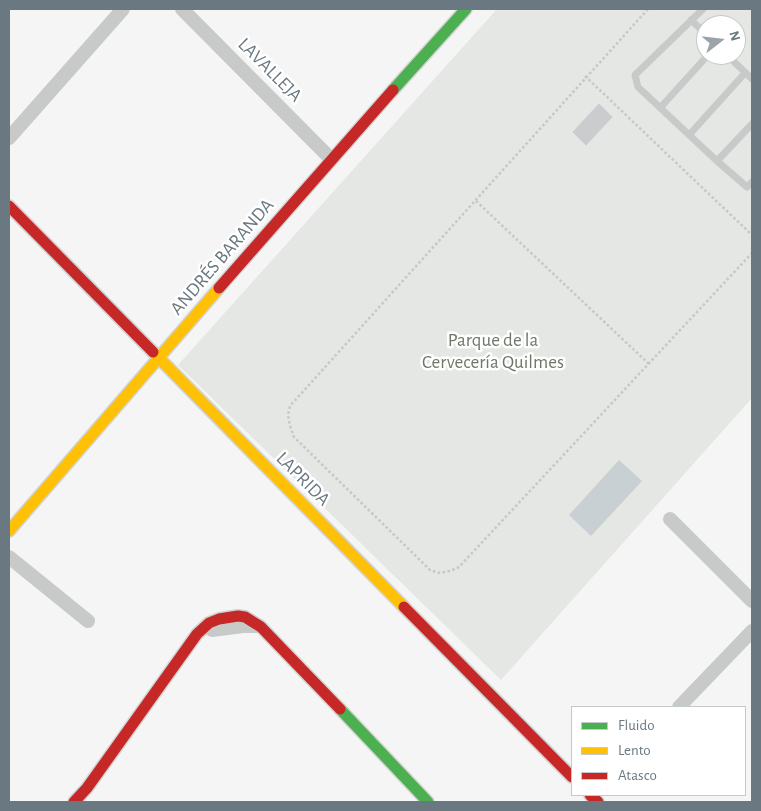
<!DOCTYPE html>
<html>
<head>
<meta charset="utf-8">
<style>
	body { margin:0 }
	#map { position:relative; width:761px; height:811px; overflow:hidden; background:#f5f5f5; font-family:"Alegreya Sans",sans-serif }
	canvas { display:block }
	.frame { position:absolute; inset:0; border:10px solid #6a7881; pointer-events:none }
	.legend { position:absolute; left:571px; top:706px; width:175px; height:90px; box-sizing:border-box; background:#fff; border:1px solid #c3c9cd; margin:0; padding:6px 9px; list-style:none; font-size:15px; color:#6a7881 }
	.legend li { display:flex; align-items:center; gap:10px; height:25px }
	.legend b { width:25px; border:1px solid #c3c9cd }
	.north { position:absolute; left:696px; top:15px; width:50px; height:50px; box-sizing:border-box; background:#fff; border:1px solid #c3c9cd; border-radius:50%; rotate:74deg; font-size:14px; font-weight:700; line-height:20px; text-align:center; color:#6a7881 }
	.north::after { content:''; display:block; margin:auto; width:18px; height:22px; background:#9ba4aa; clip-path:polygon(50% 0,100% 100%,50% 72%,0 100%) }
</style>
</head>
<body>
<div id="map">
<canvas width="761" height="811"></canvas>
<div class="frame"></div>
<ul class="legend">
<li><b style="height:6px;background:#4caf50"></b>Fluido</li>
<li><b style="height:6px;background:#ffc107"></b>Lento</li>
<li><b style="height:6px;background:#c62828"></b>Atasco</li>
</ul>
<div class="north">N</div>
</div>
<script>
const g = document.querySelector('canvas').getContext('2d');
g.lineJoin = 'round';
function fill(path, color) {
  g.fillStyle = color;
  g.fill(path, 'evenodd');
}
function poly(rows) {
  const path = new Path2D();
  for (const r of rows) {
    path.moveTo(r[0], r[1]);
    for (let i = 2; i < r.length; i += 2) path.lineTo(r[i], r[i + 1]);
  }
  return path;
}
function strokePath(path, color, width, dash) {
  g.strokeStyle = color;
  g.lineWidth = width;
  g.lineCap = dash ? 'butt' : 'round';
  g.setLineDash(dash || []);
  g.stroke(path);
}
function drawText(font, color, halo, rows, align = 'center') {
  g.font = font + ' "Alegreya Sans",sans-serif';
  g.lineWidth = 5;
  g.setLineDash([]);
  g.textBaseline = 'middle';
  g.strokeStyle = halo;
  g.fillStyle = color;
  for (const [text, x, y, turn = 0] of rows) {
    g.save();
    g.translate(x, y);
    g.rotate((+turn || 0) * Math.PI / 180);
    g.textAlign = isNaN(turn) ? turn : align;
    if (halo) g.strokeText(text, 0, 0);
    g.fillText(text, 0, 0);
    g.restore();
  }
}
const green = poly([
	[497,9,752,9,752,398,501,680,178,365],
	[706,25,736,25,736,55,706,55]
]);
const water = poly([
	[619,460,642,481,591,536,569,515]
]);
const building = poly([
	[599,103,613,117,586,146,572,132,599,103]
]);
const path = poly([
	[648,9,290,406,288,415,290,426,294,437,430,570,439,573,450,571,459,567,752,253],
	[585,76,752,235],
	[476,201,649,364]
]);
const lane = poly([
	[703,9,635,75,638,87,717,161,747,187,752,182],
	[691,20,706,34],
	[727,55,752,79],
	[660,108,708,55],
	[689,135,745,73],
	[717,161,752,124]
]);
const street = poly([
	[182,9,331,159],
	[9,138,123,9],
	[670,519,752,601],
	[9,557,88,621],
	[212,630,243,626,258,626],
	[679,707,752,631]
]);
const fast = poly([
	[393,90,466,9],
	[340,709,428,802]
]);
const slow = poly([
	[153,352,404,607],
	[9,531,219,288]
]);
const jam = poly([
	[9,206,153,352],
	[219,288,393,90],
	[404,607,572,777],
	[590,795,598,802],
	[74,802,87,788,197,634,209,623,219,619,238,616,245,617,261,627,340,709]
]);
const streetNames = [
	["LAVALLEJA",270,70,45],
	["ANDRÉS BARANDA",222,257,-49],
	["LAPRIDA",303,479,45]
];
const parkNames = [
	["Parque de la",493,340],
	["Cervecería Quilmes",493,362]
];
fill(green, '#e4e7e3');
fill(water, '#c8d0d3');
fill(building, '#cbcccd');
strokePath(building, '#e4e4e4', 1);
strokePath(fast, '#d1d2d2', 14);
strokePath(slow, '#d1d2d2', 14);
strokePath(jam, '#d1d2d2', 14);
strokePath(path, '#c6c7c8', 2.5, [2.5, 2.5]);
strokePath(lane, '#c8caca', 7);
strokePath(street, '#c8caca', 14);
strokePath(fast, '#4caf50', 11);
strokePath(slow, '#ffc107', 11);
strokePath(jam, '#c62828', 11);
drawText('19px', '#6a7881', '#fff', streetNames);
drawText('19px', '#6c7968', '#fff', parkNames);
</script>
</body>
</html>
